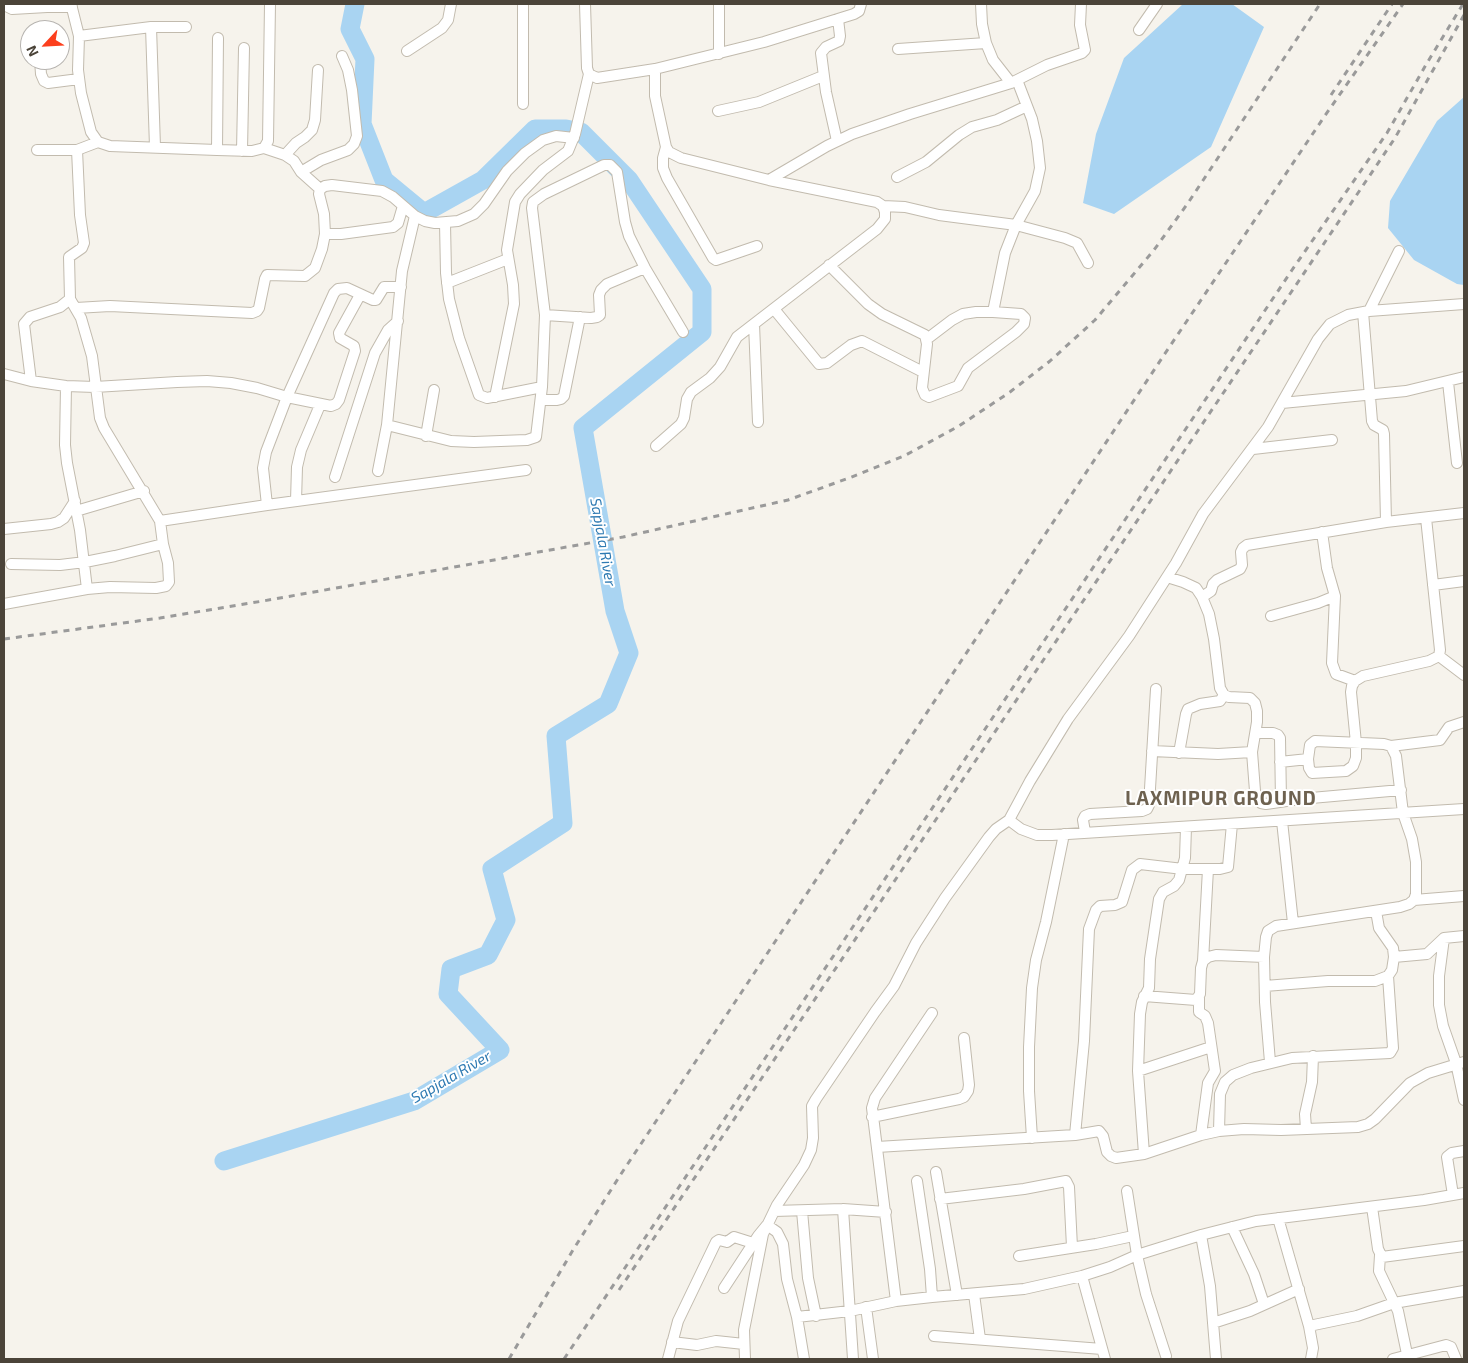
<!DOCTYPE html>
<html>
<head>
<meta charset="utf-8">
<style>
	body { margin:0 }
	#map { position:relative; width:1468px; height:1363px; overflow:hidden; background:#f6f3ec; font-family:"Exo 2",sans-serif }
	canvas { display:block }
	.frame { position:absolute; inset:0; border:5px solid #4b4439; pointer-events:none }
	.north { position:absolute; left:20px; top:20px; width:50px; height:50px; box-sizing:border-box; background:#fff; border:1px solid #b7b4b0; border-radius:50%; rotate:245deg; font-size:14px; font-weight:700; line-height:20px; text-align:center; color:#4b4439 }
	.north::after { content:''; display:block; margin:auto; width:18px; height:22px; background:#fc3f1d; clip-path:polygon(50% 0,100% 100%,50% 72%,0 100%) }
</style>
</head>
<body>
<div id="map">
<canvas width="1468" height="1363"></canvas>
<div class="frame"></div>
<div class="north">N</div>
</div>
<script>
const g = document.querySelector('canvas').getContext('2d');
g.lineJoin = 'round';
function fill(path, color) {
  g.fillStyle = color;
  g.fill(path, 'evenodd');
}
function poly(rows) {
  const path = new Path2D();
  for (const r of rows) {
    path.moveTo(r[0], r[1]);
    for (let i = 2; i < r.length; i += 2) path.lineTo(r[i], r[i + 1]);
  }
  return path;
}
function strokePath(path, color, width, dash) {
  g.strokeStyle = color;
  g.lineWidth = width;
  g.lineCap = dash ? 'butt' : 'round';
  g.setLineDash(dash || []);
  g.stroke(path);
}
function drawText(font, color, halo, rows, align = 'center') {
  g.font = font + ' "Exo 2",sans-serif';
  g.lineWidth = 4;
  g.setLineDash([]);
  g.textBaseline = 'middle';
  g.strokeStyle = halo;
  g.fillStyle = color;
  for (const [text, x, y, turn = 0] of rows) {
    g.save();
    g.translate(x, y);
    g.rotate((+turn || 0) * Math.PI / 180);
    g.textAlign = isNaN(turn) ? turn : align;
    if (halo) g.strokeText(text, 0, 0);
    g.fillText(text, 0, 0);
    g.restore();
  }
}
const water = poly([
	[1183,4,1232,4,1264,27,1211,147,1114,214,1083,203,1096,134,1124,58],
	[1464,97,1464,285,1457,284,1414,260,1388,228,1390,201,1437,121]
]);
const river = poly([
	[224,1161,414,1101,500,1050,448,994,451,969,488,955,506,920,492,869,563,823,556,736,608,704,629,653,615,611,583,428,702,332,702,289,629,180,581,132,566,129,535,129,483,180,424,213,384,180,362,124,365,59,350,29,355,4]
]);
const minor = poly([
	[4,4,6,6,12,9,47,7,72,7],
	[71,4,79,36,78,70,81,93,91,132,98,142],
	[585,4,587,68,589,74,597,78,655,69,764,42,854,14,859,11,861,4],
	[981,4,982,24,986,43,993,60,1011,83],
	[151,27,155,147],
	[1139,30,1157,4],
	[79,36,151,27,186,27],
	[898,49,986,43],
	[407,51,442,28,448,20,451,4],
	[719,54,719,4],
	[40,60,41,74,44,81,48,83,79,79],
	[655,69,655,96,666,147,669,152,681,158,769,180,877,202,883,206,885,212,885,219,877,229,737,337,720,367,710,378,691,392,687,399,684,418,681,424,656,446],
	[523,104,523,4],
	[718,111,759,102,823,76],
	[837,141,826,92,821,53,826,47,839,41,840,36,838,19],
	[666,147,663,158,663,168,667,178,713,258,716,260,757,246],
	[264,148,285,155,294,161,301,172,320,189],
	[37,150,77,150,98,142,110,146,217,150,252,151,264,148,268,141,270,4],
	[217,150,218,38],
	[242,151,244,48],
	[285,155,296,143,305,137,312,130,315,120,318,70],
	[301,172,321,160,348,150,354,144,357,136,352,90,348,70,342,56],
	[897,177,926,162,959,135,972,127,997,120,1027,106],
	[769,180,827,146,852,134,910,114,1011,83,1047,65,1082,53,1085,50,1080,25,1081,4],
	[883,206,905,207,939,215,1016,225,1065,238,1077,243,1088,263],
	[445,223,446,273,449,299,459,338,479,395,487,398,542,387],
	[325,234,341,234,393,227,398,223,403,206],
	[829,265,868,304,882,314,925,335,927,344,922,388,925,395,929,397,958,386,968,368,1016,332,1024,324,1025,318,1021,314,993,312,976,312,963,314,952,320,927,339],
	[447,283,508,259],
	[76,308,110,306,252,313,257,311,259,308,265,279,267,275,305,276,315,268,322,249,325,234,324,214,319,194,320,189,325,186,332,185,382,191,393,197,415,216,425,221,435,223,458,221,474,214,484,204,507,171,525,153,543,140,556,136,574,138],
	[774,309,819,364,827,363,851,345,862,341,923,372],
	[1369,311,1399,251],
	[993,312,1005,253,1016,225,1035,191,1040,168,1037,141,1032,119,1017,80],
	[1363,312,1372,421,1374,425,1383,430,1384,434,1386,522],
	[545,315,591,318,597,317,600,315,599,295,601,290,607,284,645,268],
	[754,324,758,422],
	[4,374,31,381,66,386,95,387,177,382,207,381,231,383,257,388,287,397,331,406,336,404,339,400,355,351,354,346,340,338,339,333,360,295],
	[31,381,24,324,30,317,60,307,70,299,69,257,82,248,84,243,80,215,77,150],
	[1448,382,1457,463],
	[66,386,65,445,67,463,80,530,87,589],
	[495,397,514,304,513,285,507,250,515,202,520,194,543,170,568,151,575,134,589,74],
	[541,400,557,400,561,399,564,396,580,317],
	[1282,403,1406,391,1464,377],
	[387,425,451,441,474,442,527,440,536,437,542,387,545,315,532,208,533,202,544,194,604,165,610,165,617,172,625,222,629,236,645,268,683,332],
	[426,436,434,390],
	[1253,449,1332,440],
	[378,471,387,425,402,271,415,216],
	[335,477,375,353,388,330,398,321],
	[296,501,297,467,301,450,320,405],
	[267,505,263,468,266,452,287,397,334,293,338,289,347,288,373,300,376,300,384,287,401,287],
	[76,511,144,491],
	[160,521,267,505,526,470],
	[4,529,51,524,58,522,64,518,75,501],
	[1322,532,1327,568,1335,596,1332,663,1336,674,1355,681],
	[11,564,60,565,85,562,115,556,163,544],
	[1167,577,1183,582,1196,588,1202,597,1209,614,1214,639,1220,688,1224,695,1229,697,1250,698,1255,703,1257,711,1257,722,1252,752,1255,791,1257,798,1261,803,1266,804,1300,799,1401,790],
	[1433,585,1464,581],
	[1202,597,1211,591,1213,584,1217,580,1240,569,1242,565,1241,552,1243,548,1247,545,1386,522,1464,513],
	[4,604,87,589,110,587,156,588,166,586,169,582,168,563,163,544,160,521,104,428,100,418,92,356,81,318,70,299],
	[1271,616,1318,603,1335,596],
	[1439,656,1464,675],
	[1257,733,1273,733,1278,735,1280,738,1281,801],
	[1391,746,1440,740,1449,727,1464,722],
	[1152,751,1218,754,1252,752],
	[1179,753,1186,714,1188,709,1200,704,1220,701,1224,695],
	[1308,759,1309,768,1312,773,1346,771,1353,766,1356,758,1356,743,1351,692,1352,686,1355,681,1363,676,1429,661,1439,656,1440,650,1426,518],
	[1009,820,1021,829,1037,835,1052,835,1464,809],
	[1282,821,1293,923],
	[1085,832,1083,820,1085,816,1090,814,1142,811,1147,809,1149,805,1156,689],
	[1414,900,1464,896],
	[1444,938,1439,976,1439,1005,1443,1026,1456,1063,1464,1100],
	[1394,957,1427,954,1444,938,1464,936],
	[1203,961,1208,869],
	[1265,986,1328,981,1375,981,1388,976,1392,970,1394,957,1393,948,1379,928,1376,911],
	[1144,996,1196,1000,1200,994,1201,968,1203,961,1208,957,1216,955,1264,957],
	[1199,998,1199,1012,1205,1016,1208,1023,1215,1071,1208,1083,1201,1135],
	[1270,1062,1265,1002,1264,957,1266,937,1268,931,1276,926,1400,907,1409,904,1414,900,1416,894,1416,862,1412,839,1403,813,1396,756,1391,746,1384,744,1315,741,1310,745,1308,759,1280,762],
	[1138,1071,1211,1047],
	[872,1117,959,1099,964,1097,968,1091,969,1085,964,1038],
	[1306,1129,1305,1114,1312,1082,1313,1056],
	[1219,1131,1220,1094,1225,1082,1233,1075,1251,1068,1292,1058,1390,1053,1393,1048,1388,976],
	[1075,1135,1084,1041,1089,929,1096,910,1100,906,1115,905,1122,902,1132,870,1140,864,1183,869,1220,869,1228,867,1232,824],
	[1032,1138,1029,1091,1029,1047,1032,988,1036,960,1046,922,1064,834],
	[877,1147,1075,1135,1099,1131,1103,1136,1107,1152,1111,1156,1116,1158,1144,1154,1201,1135,1219,1131,1244,1129,1281,1130,1358,1127,1368,1124,1375,1119,1410,1083,1428,1073,1464,1062],
	[1144,1154,1138,1071,1140,1014,1142,1002,1149,988,1150,959,1159,899,1163,892,1174,886,1179,880,1185,858,1186,827],
	[936,1172,957,1295],
	[917,1181,930,1269,932,1297],
	[1127,1191,1137,1255,1146,1294,1166,1356],
	[1453,1195,1447,1157,1452,1153,1464,1151],
	[940,1199,1024,1189,1066,1181,1069,1187,1072,1247],
	[1372,1207,1378,1249,1382,1257,1464,1246],
	[843,1209,853,1359],
	[774,1211,843,1209,886,1212],
	[802,1211,808,1278,816,1316],
	[1278,1218,1309,1326,1313,1348,1311,1359],
	[1232,1227,1254,1274,1264,1304],
	[1201,1235,1210,1286,1216,1359],
	[1380,1255,1379,1271,1398,1311,1407,1354],
	[1019,1256,1096,1244,1133,1236],
	[1082,1276,1105,1359],
	[724,1288,758,1236,767,1225,777,1232,783,1244,787,1279,797,1317,804,1359],
	[974,1294,980,1339],
	[896,1301,872,1108,875,1098,932,1013],
	[866,1307,873,1359],
	[797,1317,850,1311,896,1301,932,1297,1024,1289,1082,1276,1110,1267,1137,1255,1201,1235,1256,1221,1424,1200,1464,1193],
	[1213,1323,1250,1311,1299,1289],
	[1309,1326,1357,1316,1394,1303,1464,1291],
	[934,1336,1102,1349],
	[672,1342,697,1345,716,1341,744,1344],
	[668,1359,678,1321,716,1242,719,1240,727,1242,734,1237,753,1243],
	[745,1359,744,1330,763,1234,777,1205,804,1165,811,1150,813,1138,812,1106,816,1099,875,1012,894,986,916,943,945,898,989,837,996,829,1009,820,1030,781,1068,719,1129,636,1176,563,1203,514,1268,427,1318,339,1330,324,1348,315,1369,311,1464,304],
	[1393,1359,1446,1345,1451,1347,1456,1359]
]);
const rail = poly([
	[1331,95,1392,4],
	[4,639,160,618,263,601,623,537,788,500,849,478,904,456,959,426,1010,392,1050,361,1095,320,1154,250,1188,203,1320,4],
	[619,1290,1395,138,1464,15],
	[509,1359,573,1250,621,1174,1164,355,1324,117,1403,4],
	[564,1359,1292,270,1387,133,1427,63,1463,4]
]);
const waterNames = [
	["Sapjala River",603,542,80],
	["Sapjala River",451,1077,-30]
];
const districtNames = [
	["LAXMIPUR GROUND",1221,799]
];
fill(water, '#a9d4f2');
strokePath(river, '#a9d4f2', 19);
strokePath(minor, '#c2bbae', 12);
strokePath(minor, '#fff', 10);
strokePath(rail, '#9a9a9a', 3, [6, 6]);
drawText('italic 15px', '#2e7ab2', '#fff', waterNames);
g.letterSpacing = '1px';
drawText('bold 19px', '#6e6250', '#fff', districtNames);
g.letterSpacing = '0px';
</script>
</body>
</html>
